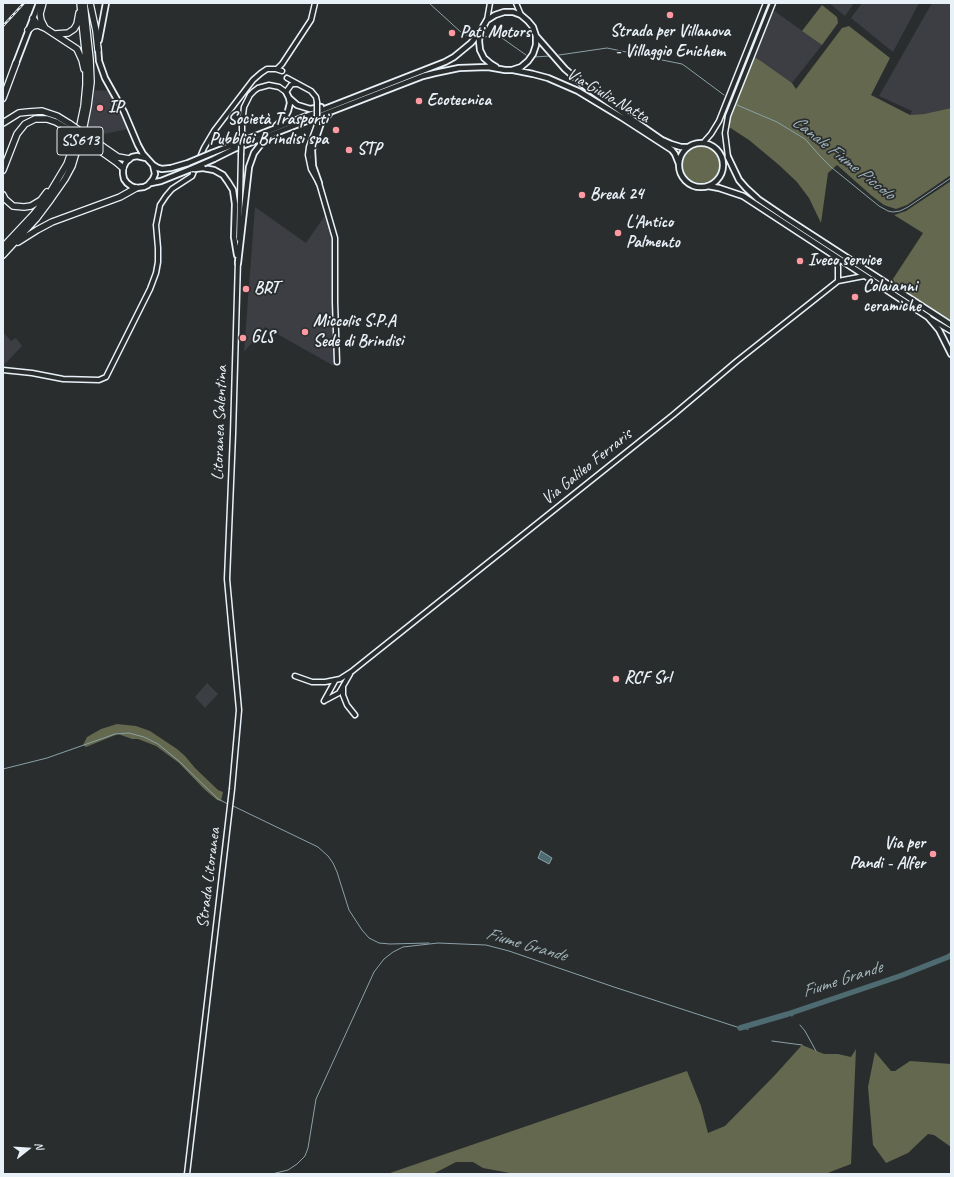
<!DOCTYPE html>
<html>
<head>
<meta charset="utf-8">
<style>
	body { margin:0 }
	#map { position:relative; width:954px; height:1177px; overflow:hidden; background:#2a2d2e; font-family:Caveat,sans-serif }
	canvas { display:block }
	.frame { position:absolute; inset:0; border:4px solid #e8f1f8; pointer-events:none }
	.north { position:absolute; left:8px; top:1129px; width:40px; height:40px; -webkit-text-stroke:3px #2a2d2e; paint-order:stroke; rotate:73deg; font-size:11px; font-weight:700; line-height:16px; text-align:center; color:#e8f1f8 }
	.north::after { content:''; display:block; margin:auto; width:14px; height:18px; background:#e8f1f8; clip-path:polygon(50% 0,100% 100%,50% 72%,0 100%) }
</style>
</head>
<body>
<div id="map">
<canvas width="954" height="1177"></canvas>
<div class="frame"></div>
<div class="north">N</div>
</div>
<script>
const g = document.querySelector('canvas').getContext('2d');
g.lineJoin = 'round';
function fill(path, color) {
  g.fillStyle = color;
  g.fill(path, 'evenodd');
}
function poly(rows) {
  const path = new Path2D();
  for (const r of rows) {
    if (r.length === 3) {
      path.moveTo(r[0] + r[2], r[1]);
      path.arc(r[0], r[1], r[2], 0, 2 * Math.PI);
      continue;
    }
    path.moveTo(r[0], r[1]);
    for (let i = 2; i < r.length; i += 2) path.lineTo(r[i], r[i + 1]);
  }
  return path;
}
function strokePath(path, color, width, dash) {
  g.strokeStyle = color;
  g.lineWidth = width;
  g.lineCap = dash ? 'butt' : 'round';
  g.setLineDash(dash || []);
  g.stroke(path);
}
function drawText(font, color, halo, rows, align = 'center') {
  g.font = font + ' Caveat,sans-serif';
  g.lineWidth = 3.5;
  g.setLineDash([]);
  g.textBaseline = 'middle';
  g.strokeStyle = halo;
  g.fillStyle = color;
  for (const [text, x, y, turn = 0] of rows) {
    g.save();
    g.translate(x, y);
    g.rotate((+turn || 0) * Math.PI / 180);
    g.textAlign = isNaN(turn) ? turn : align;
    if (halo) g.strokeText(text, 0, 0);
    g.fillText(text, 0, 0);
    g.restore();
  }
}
const built = poly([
	[829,3,854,3,845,16],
	[862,3,919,3,893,52,851,18],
	[932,3,951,3,951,108,924,114,910,115,912,111,879,96],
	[773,10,822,45,792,83,761,61,754,57],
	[93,90,110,91,119,106,128,129,104,134,86,129],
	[255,207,306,243,326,214,333,238,334,366,265,327,244,352],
	[4,333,11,341,16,338,22,346,3,366,3,334],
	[207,683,218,694,205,708,195,697]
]);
const green = poly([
	[822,5,837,17,838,23,822,45,802,31],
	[849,26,890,58,871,95,910,115,924,114,951,108,951,175,907,205,896,209,884,205,872,196,837,165,828,173,821,223,809,198,797,182,779,165,749,140,729,127,729,122,754,57,761,61,792,83,796,89,842,28],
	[701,164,19],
	[951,181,951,321,891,282,923,233,894,215,906,211],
	[117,724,136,726,150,731,177,749,185,756,195,768,218,790,223,792,221,801,217,800,204,789,179,763,156,746,138,739,132,739,118,734,86,747,83,745,87,737,101,729],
	[802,1045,824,1054,838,1054,851,1057,856,1049,851,1164,830,1172,827,1174,789,1174,785,1173,783,1174,515,1174,483,1168,473,1162,456,1162,433,1174,390,1174,390,1173,687,1071,701,1106,708,1133,725,1126,775,1075],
	[875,1052,891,1071,895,1071,910,1061,951,1064,951,1147,934,1135,928,1134,908,1153,886,1163,873,1145,868,1087]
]);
const water = poly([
	[541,851,552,858,549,864,538,858,541,851]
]);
const stream = poly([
	[429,3,463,34,471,36],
	[482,37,497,36,502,38,526,55],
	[559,55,607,48,655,58],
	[534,57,550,56],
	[662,60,682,64,685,66,724,95],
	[737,105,777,122,805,139,820,156,831,167,879,206,888,211,893,212,900,211,908,207,951,178],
	[3,769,47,758,115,734,129,733,144,737,158,744,180,762,218,799,228,804],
	[231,805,318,847,328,856,333,863,337,872,349,910,362,930,369,938,379,943,390,944,429,943],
	[800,1025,805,1031,816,1051],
	[772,1041,802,1045],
	[272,1174,288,1170,297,1164,305,1156,308,1148,316,1099,374,972,384,959,393,952,403,947,438,943,486,945,509,951,614,987,740,1028,748,1029]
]);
const canal = poly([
	[788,1014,792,1015]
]);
const river = poly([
	[740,1028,788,1014,900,976,948,957,951,955]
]);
const tertiary = poly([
	[516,3,521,15],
	[487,20,490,3],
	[277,69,282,64,311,20,315,3],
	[287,78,311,91,316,97,317,102],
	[317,125,309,147,308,155,311,169,319,183,335,238,335,302,337,362],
	[242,135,242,123,244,107,250,95,254,91,258,88,269,85,279,87,286,92,291,85,293,84,298,84],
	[703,143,711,134,719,121,766,3],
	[728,157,725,133,728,116,773,3],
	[239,239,241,155],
	[836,258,838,267,838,281],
	[930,319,951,331],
	[3,370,32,373,63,379,99,380,106,377,150,289,156,273,158,262,158,248,156,225,160,205,166,196,172,189,192,176,204,148,214,131,253,80,261,73,267,69,276,69,282,71],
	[295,676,312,682,325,682,340,679,351,672,673,415,737,361,838,281,864,276],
	[343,687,343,695,347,705,355,715],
	[324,701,339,693,350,674],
	[324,701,335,681],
	[187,1174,232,789,239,710,227,579,233,434,238,260]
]);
const secondary = poly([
	[480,34,479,41,480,50,484,58,491,64,496,67],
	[536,36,565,69,586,87,662,140,671,144,681,147,688,147],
	[99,40,106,3],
	[98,48,99,61,105,78,124,112,138,145,143,154,153,165,158,168,162,169,171,168,188,163],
	[16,63,39,3],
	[513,70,533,74,548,78,578,91,621,117,672,150,675,154,679,164],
	[286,92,289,98,297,105,310,109,321,107],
	[276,126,284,119,288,111,290,103,289,98],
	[701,165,22],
	[212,153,445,62,454,57,471,43,480,32,487,20,495,15,504,12,513,12,521,15,528,21,533,27,536,36,536,45,533,54,528,61,521,67,512,70,505,70,488,67,459,68,435,73,423,76,234,149,214,159],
	[728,157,739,180,746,188,758,199,786,218,951,325],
	[146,158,137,156,132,157,126,162,123,168,123,174,124,179,127,183,131,186,136,188,144,187,148,185,153,179,155,174,153,165],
	[203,168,214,170,223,175,228,182,233,190,235,204,234,237,237,255],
	[151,183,161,181,191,169],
	[319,183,313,166,312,150,321,123,329,114],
	[708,186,719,188,743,196,928,317,939,330,951,354],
	[238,263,249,167,254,153,261,144,267,139]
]);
const trunk = poly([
	[43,3,40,14,41,20,45,28],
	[90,3,96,31,98,50],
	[33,18,38,25,45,28,77,49,82,60,84,69],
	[28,30,33,26,38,25],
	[55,34,68,33,74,29,77,24,79,13],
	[3,98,16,63],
	[3,123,19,113,28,112,42,111,57,116,70,124],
	[102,146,118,157,129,159],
	[99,150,116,162,123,168],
	[3,170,17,134,25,124,35,119,47,119,56,122,66,128],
	[3,195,5,199,13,206,24,207,31,206,41,200,47,192],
	[18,242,37,230,52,222,120,197,136,188],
	[3,247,33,215,46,199,67,164,74,144,80,125,84,106,86,85,86,60,80,3],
	[3,255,36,219,51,199,65,179,72,166,84,126,88,106,91,82,90,59,84,3]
]);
const rail = poly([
	[3,26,24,3]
]);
const tertiaryBridge = poly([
	[317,125,317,102],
	[241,155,242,135]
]);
const secondaryBridge = poly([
	[188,163,212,153],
	[191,169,214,159],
	[194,169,203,168]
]);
const trunkBridge = poly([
	[70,124,102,146],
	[66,128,99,150]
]);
const markers = [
	[670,15,4,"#ff9aa2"],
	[452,33,4,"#ff9aa2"],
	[419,101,4,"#ff9aa2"],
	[100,108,4,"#ff9aa2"],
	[336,130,4,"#ff9aa2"],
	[349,150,4,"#ff9aa2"],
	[582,195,4,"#ff9aa2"],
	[618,233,4,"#ff9aa2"],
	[800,261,4,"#ff9aa2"],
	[246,289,4,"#ff9aa2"],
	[855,297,4,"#ff9aa2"],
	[305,332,4,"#ff9aa2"],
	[243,338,4,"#ff9aa2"],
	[616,679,4,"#ff9aa2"],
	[933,854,4,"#ff9aa2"]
];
const shields = [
	[80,141,46]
];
const shieldNames = [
	["SS613",80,141]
];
const poiNames = [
	["Strada per Villanova",670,32,"center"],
	["- Villaggio Enichem",670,52,"center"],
	["Pati Motors",460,33],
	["Ecotecnica",427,101],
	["IP",108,108],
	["Società Trasporti",328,120,"right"],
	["Pubblici Brindisi spa",328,140,"right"],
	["STP",357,150],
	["Break 24",590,195],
	["L'Antico",626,223],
	["Palmento",626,243],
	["Iveco service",808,261],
	["Colaianni",863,287],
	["ceramiche",863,307],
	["BRT",254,289],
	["Miccolis S.P.A",313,322],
	["Sede di Brindisi",313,342],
	["GLS",251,338],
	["RCF Srl",624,679],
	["Via per",925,844,"right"],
	["Pandi - Alfer",925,864,"right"]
];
const streetNames = [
	["Via Giulio Natta",608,96,30],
	["Litoranea Salentina",220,423,-88],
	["Via Galileo Ferraris",587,467,-39],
	["Strada Litoranea",209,878,-83]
];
const waterNames = [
	["Canale Fiume Piccolo",843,158,38],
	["Fiume Grande",526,945,16],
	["Fiume Grande",842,980,-18]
];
fill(built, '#3c3e43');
fill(green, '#63684e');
fill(water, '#4d6b71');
strokePath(water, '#8ba1a7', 1);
strokePath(stream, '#8ba1a7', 1);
strokePath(canal, '#4d6b71', 3);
strokePath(river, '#4d6b71', 5.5);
strokePath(tertiary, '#e8f1f8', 7);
strokePath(secondary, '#e8f1f8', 8);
strokePath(trunk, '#e8f1f8', 8);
strokePath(tertiary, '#2a2d2e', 4);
strokePath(secondary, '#2a2d2e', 4.5);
strokePath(trunk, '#2a2d2e', 5.5);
strokePath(rail, '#e8f1f8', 2.5);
strokePath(rail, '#2a2d2e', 1, [3]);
strokePath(tertiaryBridge, '#e8f1f8', 7, []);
strokePath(secondaryBridge, '#e8f1f8', 8, []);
strokePath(trunkBridge, '#e8f1f8', 8, []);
strokePath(tertiaryBridge, '#2a2d2e', 4);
strokePath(secondaryBridge, '#2a2d2e', 4.5);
strokePath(trunkBridge, '#2a2d2e', 5.5);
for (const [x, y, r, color] of markers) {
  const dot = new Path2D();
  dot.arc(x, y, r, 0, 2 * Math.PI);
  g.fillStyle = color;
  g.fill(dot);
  strokePath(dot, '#2a2d2e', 1.5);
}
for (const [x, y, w] of shields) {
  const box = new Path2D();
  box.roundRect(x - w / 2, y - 14, w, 28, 3);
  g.fillStyle = '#2a2d2e';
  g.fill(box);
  strokePath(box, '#e8f1f8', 1);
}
drawText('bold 16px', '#e8f1f8', null, shieldNames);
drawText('bold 17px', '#e8f1f8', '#2a2d2e', poiNames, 'left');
drawText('17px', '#e8f1f8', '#2a2d2e', streetNames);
drawText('italic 18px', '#a2b5bb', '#2a2d2e', waterNames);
</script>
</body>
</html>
